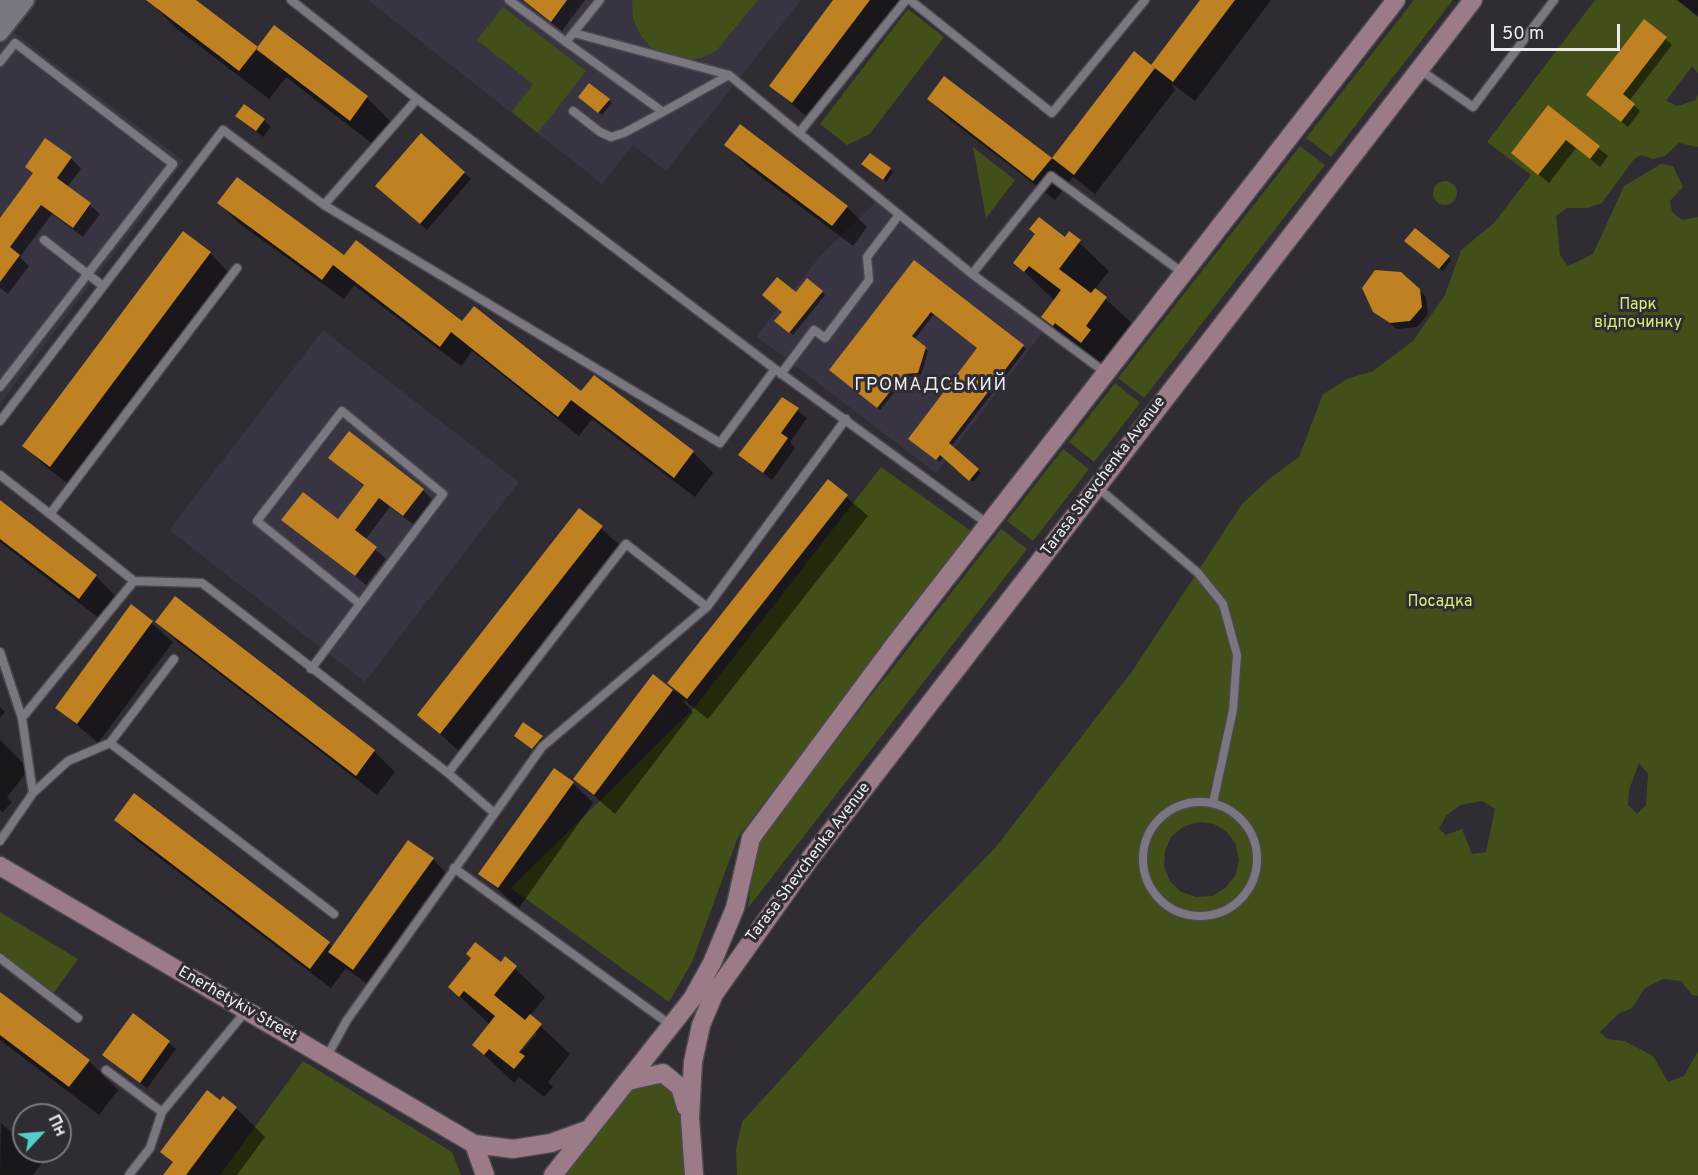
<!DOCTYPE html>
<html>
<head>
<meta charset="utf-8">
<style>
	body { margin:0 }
	#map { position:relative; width:1698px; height:1175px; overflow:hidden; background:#2f2c33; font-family:Overpass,sans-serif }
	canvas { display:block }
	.north { position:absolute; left:12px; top:1103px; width:60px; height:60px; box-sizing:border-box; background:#2f2c33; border:2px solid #7b797f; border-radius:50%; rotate:64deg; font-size:16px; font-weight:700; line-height:24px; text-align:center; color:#eeecf1 }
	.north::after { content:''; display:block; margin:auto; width:21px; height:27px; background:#54cdc6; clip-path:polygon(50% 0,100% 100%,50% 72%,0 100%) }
	.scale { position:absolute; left:1491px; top:24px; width:129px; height:27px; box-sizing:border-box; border:3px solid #eeecf1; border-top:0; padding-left:8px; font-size:18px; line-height:21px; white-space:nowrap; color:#eeecf1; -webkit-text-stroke:4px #2f2c33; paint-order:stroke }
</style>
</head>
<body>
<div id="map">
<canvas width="1698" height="1175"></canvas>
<div class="north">Пн</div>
<div class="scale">50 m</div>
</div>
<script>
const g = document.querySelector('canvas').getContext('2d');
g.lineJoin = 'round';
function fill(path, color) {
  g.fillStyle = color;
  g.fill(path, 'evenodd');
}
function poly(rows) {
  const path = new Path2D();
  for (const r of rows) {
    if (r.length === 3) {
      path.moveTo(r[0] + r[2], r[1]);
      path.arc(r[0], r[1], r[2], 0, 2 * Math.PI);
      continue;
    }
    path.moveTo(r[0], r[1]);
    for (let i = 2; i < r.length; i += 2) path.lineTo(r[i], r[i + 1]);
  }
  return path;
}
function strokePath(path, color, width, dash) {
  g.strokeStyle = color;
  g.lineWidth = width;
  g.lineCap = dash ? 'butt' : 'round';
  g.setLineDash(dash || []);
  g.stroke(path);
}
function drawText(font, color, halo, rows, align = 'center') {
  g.font = font + ' Overpass,sans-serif';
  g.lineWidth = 6;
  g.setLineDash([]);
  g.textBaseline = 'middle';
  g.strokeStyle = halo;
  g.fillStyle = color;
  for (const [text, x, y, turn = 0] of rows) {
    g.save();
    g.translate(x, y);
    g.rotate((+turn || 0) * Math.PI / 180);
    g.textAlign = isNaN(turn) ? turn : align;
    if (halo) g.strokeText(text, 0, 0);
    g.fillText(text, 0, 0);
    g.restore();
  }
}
const built = poly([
	[368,0,801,0,666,171,633,145,602,184],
	[11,30,184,161,0,404,0,45],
	[879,199,1045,329,936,473,756,336,821,255],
	[323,330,519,482,365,682,169,530]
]);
const green = poly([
	[632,0,758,0,716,51,701,58,685,61,668,58,653,50,641,36,633,19],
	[1414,0,1453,0,1331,157,1306,138],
	[1595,0,1677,0,1698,17,1698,73,1692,66,1666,101,1678,106,1696,100,1698,93,1698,147,1679,143,1665,156,1653,159,1641,155,1634,159,1602,203,1587,208,1567,208,1556,216,1560,255,1568,266,1593,254,1624,186,1661,164,1673,166,1683,187,1670,201,1672,212,1682,220,1698,217,1698,996,1692,995,1681,981,1663,979,1645,988,1632,1008,1618,1014,1600,1032,1607,1039,1625,1041,1653,1056,1668,1082,1684,1076,1698,1051,1698,1175,737,1175,736,1149,742,1122,926,919,995,848,1133,670,1242,504,1269,479,1299,457,1323,394,1347,379,1373,371,1413,341,1445,295,1461,250,1494,223,1531,175,1487,142],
	[1639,763,1648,774,1646,805,1637,814,1628,805,1629,790],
	[1482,801,1495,809,1486,852,1472,854,1462,829,1446,835,1439,829,1446,816,1460,805],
	[1198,822,1214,824,1227,832,1236,845,1239,861,1235,876,1225,888,1212,896,1196,897,1181,892,1170,881,1164,866,1165,851,1171,837,1183,827],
	[503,7,586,71,538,133,512,112,533,84,477,40],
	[908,9,944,37,870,134,847,145,820,124],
	[1300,146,1325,165,1144,398,1118,378],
	[973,147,1015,180,986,218],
	[1445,193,12],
	[1115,383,1140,403,1094,462,1069,442],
	[1063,449,1089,469,1033,541,1007,521],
	[881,467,971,531,738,837,692,962,669,1002,511,888,695,707],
	[1001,529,1027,549,748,908,753,866,757,846,766,830],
	[0,912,78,959,51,997,0,958],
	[303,1061,452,1152,461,1175,220,1175],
	[644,1076,680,1087,694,1175,553,1175]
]);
const shadow = poly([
	[148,0,194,0,258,49,275,27,367,98,396,127,379,149,286,77,269,99,176,28],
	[522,0,585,0,562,31],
	[835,0,905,0,813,122,771,86],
	[1202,0,1271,0,1195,101,1171,83,1175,90,1095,194,1073,177,1055,200,949,119,929,99,945,78,1052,160,1134,53,1152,67],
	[1677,0,1698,0,1698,16],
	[1645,21,1672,45,1629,101,1640,111,1628,127,1595,101],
	[589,85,612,103,602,115,582,100],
	[1548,107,1608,156,1600,167,1576,148,1549,183,1513,153],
	[264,120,271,127,263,137,244,122],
	[726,144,847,207,867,227,853,246,746,165],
	[71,158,81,169,68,186,100,214,83,237,52,214,20,257,29,266,8,294,0,288,0,221,34,174,27,167],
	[866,167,890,169,893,172,886,182],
	[464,173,471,179,427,230,384,192],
	[219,203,345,257,581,393,693,452,713,473,695,497,592,419,579,436,472,351,461,366,354,285,344,299,240,224],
	[1069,233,1109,271,1095,289,1136,327,1111,371,1085,351,1083,354,1072,346,1043,317,1055,301,1015,263,1065,239],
	[1409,243,1449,257,1451,260,1443,271],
	[210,253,230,274,71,486,45,466,24,446],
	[914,262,1026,349,951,447,981,473,973,482,944,456,940,462,913,442,979,349,934,314,914,340,928,351,921,375,907,377,880,410,834,373],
	[1419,290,1426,297,1428,314,1417,327,1397,329,1374,311],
	[822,292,825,295,793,335,779,324,796,295],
	[782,399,807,418,790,442,795,448,772,480,740,455],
	[330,458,423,490,433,500,414,525,390,507,365,540,386,559,366,585,283,519,338,521,365,487],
	[828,481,868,516,708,719,684,700,683,701,693,712,615,814,575,779,653,676,679,694,669,683],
	[0,502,96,576,116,597,100,619,0,542],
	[580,510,623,548,461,753,419,715],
	[175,599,374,751,395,772,377,795,178,642,157,622],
	[132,606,173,642,98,743,57,708],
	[0,707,5,712,0,718],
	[524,724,545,740,536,751,519,738],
	[0,740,29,769,7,797,12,802,3,812,0,810],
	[573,783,593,803,519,908,480,874],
	[134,795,333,947,433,859,453,880,374,989,346,968,331,988,136,840,116,820],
	[505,959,545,997,530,1016,570,1054,548,1082,553,1087,544,1097,519,1077,514,1083,474,1045,490,1025,450,987,501,964],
	[534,1031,537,1033,521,1052,518,1050],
	[0,994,89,1061,118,1090,99,1115,0,1040],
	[133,1015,176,1049,147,1088,111,1061],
	[221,1102,236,1108,265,1137,237,1175,165,1175,174,1163,162,1152],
	[1,1123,24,1144,24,1151,31,1151,43,1162,33,1175,0,1175]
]);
const building = poly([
	[146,0,196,0,258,47,239,71],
	[523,0,567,0,551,22],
	[833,0,870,0,792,103,769,86],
	[1200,0,1235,0,1173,82,1151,65],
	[1644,19,1667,37,1623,94,1635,104,1621,122,1586,95],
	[274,25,368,96,350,121,256,49],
	[1134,51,1155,68,1074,175,1052,158],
	[944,76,1052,158,1033,181,927,99],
	[589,83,610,99,598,113,578,97],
	[244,104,265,119,256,131,235,116],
	[1548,105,1600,146,1590,159,1566,140,1538,175,1511,153],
	[740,124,848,206,832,226,724,145],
	[421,133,465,172,420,224,375,186],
	[45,138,72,157,57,178,91,203,73,228,41,205,10,247,20,255,0,282,0,218,33,173,25,167],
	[870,153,891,168,883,180,861,164],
	[237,177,344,255,356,240,462,321,474,306,581,391,594,375,694,451,674,478,571,400,558,417,451,332,440,347,333,265,322,280,217,203],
	[1039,217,1065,237,1069,231,1081,240,1059,269,1091,293,1095,288,1107,297,1086,326,1091,330,1081,343,1055,323,1053,326,1041,317,1061,290,1029,266,1024,272,1013,263,1035,234,1029,229],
	[1415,228,1450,256,1439,269,1404,241],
	[183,231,211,252,50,467,22,446],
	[914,260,1024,345,949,443,979,469,969,481,940,455,936,460,908,439,977,348,931,312,912,336,926,347,918,373,904,374,877,408,829,370],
	[1375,270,1401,272,1420,289,1422,307,1410,321,1390,323,1373,312,1362,288],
	[777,277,796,292,807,278,823,291,789,333,774,321,782,312,762,295],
	[782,397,799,408,781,433,788,438,763,473,738,455],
	[349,431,424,489,403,516,379,498,355,530,377,547,355,576,281,520,303,492,338,519,364,485,328,458],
	[828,479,848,495,687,699,667,683],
	[0,500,97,575,79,599,0,539],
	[579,508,603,526,440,734,417,715],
	[175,596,375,750,356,776,155,622],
	[131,604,153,621,77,724,55,708],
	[653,674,673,690,594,795,573,779],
	[523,722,543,736,532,749,514,736],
	[554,768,574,782,498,888,478,874],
	[134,793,330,942,310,969,114,820],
	[408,840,434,858,353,970,328,952],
	[475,942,501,962,505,956,517,966,494,995,525,1020,530,1014,542,1024,519,1052,525,1056,514,1069,489,1049,484,1055,472,1045,495,1016,464,991,459,997,448,987,471,958,466,954],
	[0,992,90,1060,69,1087,0,1035],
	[133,1013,170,1041,140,1083,102,1055],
	[207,1090,220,1100,223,1096,237,1107,186,1175,163,1175,173,1162,160,1152]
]);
const lane = poly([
	[291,0,417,99,775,369,988,524],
	[509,0,566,42,600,0],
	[906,0,799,133,972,274,1106,373],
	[910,0,1052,113,1145,0],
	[574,33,729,75,799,133],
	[566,42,663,112,729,75],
	[0,62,15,43,173,164,0,387],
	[1419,69,1473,107,1554,0],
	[573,111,600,132,611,137,624,133,663,112],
	[324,205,417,99],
	[44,240,103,286],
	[972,274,1051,176,1183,273],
	[781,374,814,330,825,338,869,280,867,257,899,215],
	[0,421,223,130,324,205,720,443,775,369],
	[0,475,50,514,237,268],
	[1096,486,1198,573,1223,604,1237,655,1233,710,1213,803],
	[134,581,202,583,448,773,493,812],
	[0,652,22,718],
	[311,669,443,494,342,411,257,521,360,604],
	[110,743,174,659],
	[448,773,626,544,707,607],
	[33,793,68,761,110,743,334,914],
	[1200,859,57],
	[0,841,33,793,22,718,134,581,50,514],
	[454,868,672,1026],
	[0,958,78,1018],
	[326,1058,347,1020,542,747,707,607,846,419],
	[106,1070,162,1112],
	[129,1175,150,1148,162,1112,246,1011]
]);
const street = poly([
	[0,12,10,0],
	[0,33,26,0]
]);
const secondary = poly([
	[0,866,474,1144,513,1149,551,1143,587,1130],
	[628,1081,663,1073,680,1087,686,1107],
	[474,1144,485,1175],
	[553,1175,692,999,712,963,735,908,751,838,895,644,1396,0],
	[694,1175,690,1118,693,1062,701,1025,714,994,812,856,1473,0]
]);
const parkNames = [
	["Парк",1638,306],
	["відпочинку",1638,324],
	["Посадка",1440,603]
];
const streetNames = [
	["Tarasa Shevchenka Avenue",1104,477,-53],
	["Tarasa Shevchenka Avenue",809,863,-53],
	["Enerhetykiv Street",237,1005,30]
];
const neighbourhoodNames = [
	["ГРОМАДСЬКИЙ",931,386]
];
fill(built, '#393441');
fill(green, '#424f18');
fill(shadow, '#0007');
fill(building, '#bf8122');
strokePath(lane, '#4b484e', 11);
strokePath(street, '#4b484e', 20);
strokePath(secondary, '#4b484e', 21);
strokePath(lane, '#7a7780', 8);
strokePath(street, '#7a7780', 16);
strokePath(secondary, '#9c7b89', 18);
drawText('16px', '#d1f272', '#2f2c33', parkNames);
drawText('16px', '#eeecf1', '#2f2c33', streetNames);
g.letterSpacing = '1.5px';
drawText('18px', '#eeecf1', '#2f2c33', neighbourhoodNames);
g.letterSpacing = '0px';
</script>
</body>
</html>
